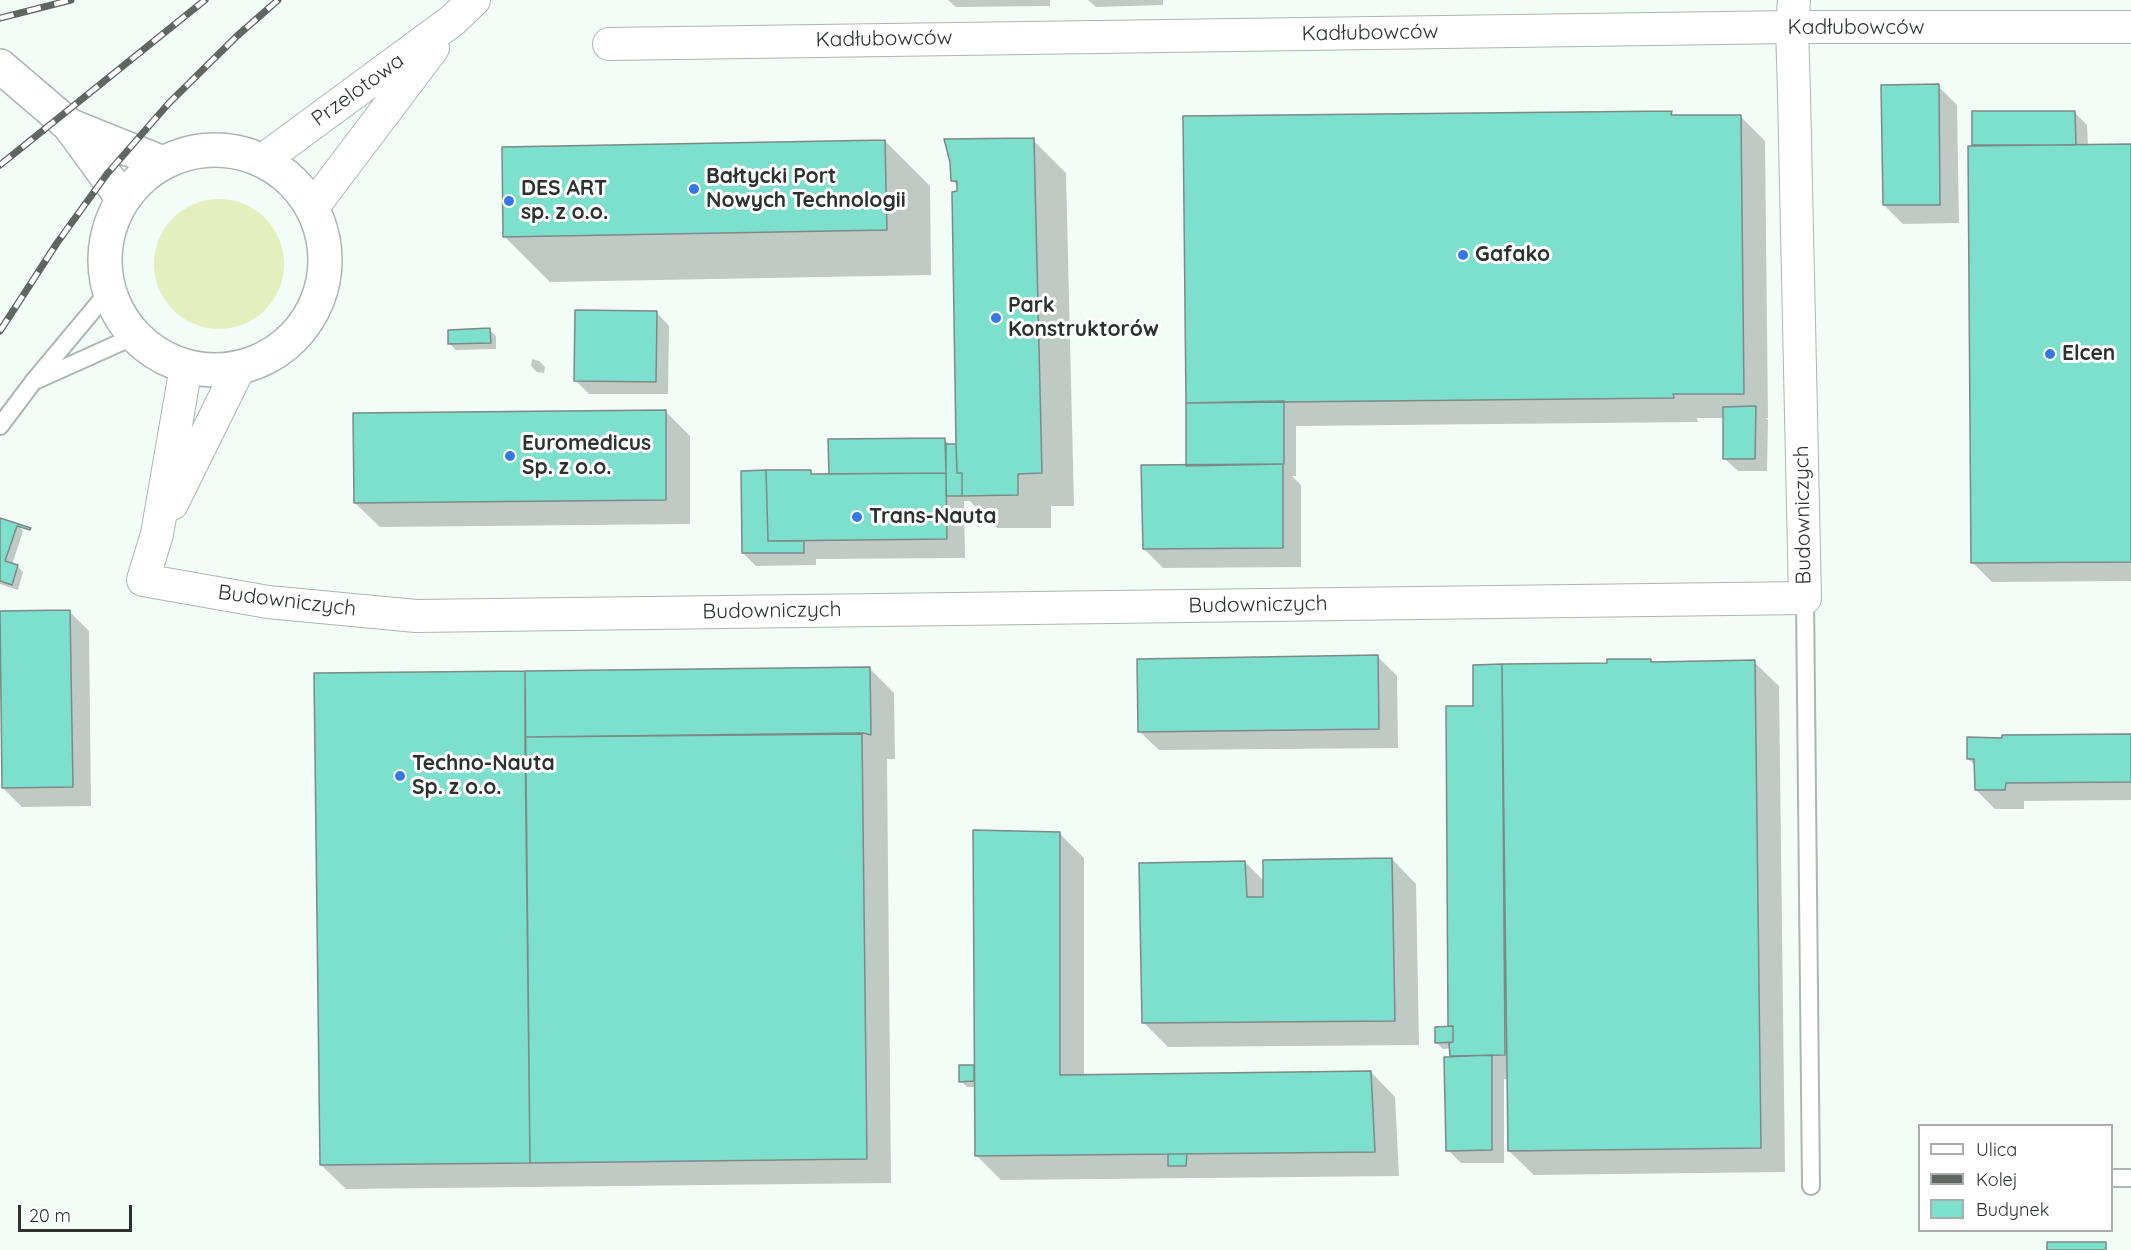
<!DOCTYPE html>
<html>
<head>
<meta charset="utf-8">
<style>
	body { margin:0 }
	#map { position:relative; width:2131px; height:1250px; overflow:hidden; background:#f1fdf6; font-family:Quicksand,sans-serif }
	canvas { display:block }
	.legend { position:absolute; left:1918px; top:1124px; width:195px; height:108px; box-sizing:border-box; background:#fff; border:2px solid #abadac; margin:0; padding:8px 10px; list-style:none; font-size:18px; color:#2d322f }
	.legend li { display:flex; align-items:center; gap:12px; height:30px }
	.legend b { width:30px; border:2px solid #abadac }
	.scale { position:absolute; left:18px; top:1205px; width:114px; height:27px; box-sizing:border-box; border:3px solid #2d322f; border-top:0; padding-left:8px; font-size:18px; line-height:21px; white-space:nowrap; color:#2d322f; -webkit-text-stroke:4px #fff; paint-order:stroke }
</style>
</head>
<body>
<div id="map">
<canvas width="2131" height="1250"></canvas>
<ul class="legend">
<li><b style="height:8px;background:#fff"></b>Ulica</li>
<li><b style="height:8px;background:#606662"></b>Kolej</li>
<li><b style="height:16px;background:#7de0cc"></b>Budynek</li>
</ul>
<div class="scale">20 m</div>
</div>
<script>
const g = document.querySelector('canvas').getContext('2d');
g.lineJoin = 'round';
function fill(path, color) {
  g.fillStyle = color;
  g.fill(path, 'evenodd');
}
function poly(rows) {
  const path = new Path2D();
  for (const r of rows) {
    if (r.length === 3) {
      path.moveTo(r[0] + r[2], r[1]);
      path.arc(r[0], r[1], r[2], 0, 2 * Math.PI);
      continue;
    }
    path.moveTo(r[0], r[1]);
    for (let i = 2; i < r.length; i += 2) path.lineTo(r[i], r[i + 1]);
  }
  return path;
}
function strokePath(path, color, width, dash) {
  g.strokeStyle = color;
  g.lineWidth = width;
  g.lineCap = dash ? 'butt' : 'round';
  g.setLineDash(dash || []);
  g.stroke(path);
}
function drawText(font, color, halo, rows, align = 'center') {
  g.font = font + ' Quicksand,sans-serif';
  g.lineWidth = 6;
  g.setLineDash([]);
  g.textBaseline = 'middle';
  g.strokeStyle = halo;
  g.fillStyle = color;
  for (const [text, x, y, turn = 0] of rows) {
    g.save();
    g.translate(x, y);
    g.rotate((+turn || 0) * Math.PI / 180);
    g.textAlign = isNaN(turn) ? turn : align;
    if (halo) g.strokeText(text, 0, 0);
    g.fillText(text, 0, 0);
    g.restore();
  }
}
const green = poly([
	[219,264,65]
]);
const shadow = poly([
	[948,0,1050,0,1050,6,956,7],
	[1088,0,1163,0,1163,5,1096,7],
	[1938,86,1957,105,1959,223,1903,224,1884,205],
	[2074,112,2087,125,2088,146,2131,146,2131,581,1992,582,1973,563,1976,147,1974,145],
	[1671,113,1675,117,1740,116,1765,141,1768,418,1765,418,1768,420,1767,471,1738,471,1725,459,1724,418,1697,418,1698,422,1296,426,1296,476,1292,476,1301,485,1301,567,1163,568,1144,549,1188,467],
	[1033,140,1066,173,1074,506,1051,506,1051,528,997,528,970,501,964,501,965,558,816,559,816,565,756,566,743,553,810,471,815,476,832,475,944,439,951,446,958,446,959,187,952,180],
	[885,141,930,186,931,275,550,282,505,237],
	[657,313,669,326,668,394,589,394,576,381],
	[489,330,496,336,496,349,456,350,450,344],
	[532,359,539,361,545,367,544,373,537,372,531,366],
	[665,411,690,436,690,524,380,527,355,503],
	[0,523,17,525,23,531,12,565,17,566,23,572,18,590,0,584],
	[70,612,89,631,91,806,22,807,3,788,0,681,1,682],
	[1378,657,1397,676,1398,748,1159,750,1139,731],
	[1650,660,1653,663,1754,662,1779,686,1785,1172,1534,1175,1509,1151,1507,1079,1504,1079,1504,1163,1461,1163,1448,1150,1454,1058,1451,1055,1451,1048,1443,1049,1437,1043,1452,1027,1449,1025,1474,708,1474,666,1608,665],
	[869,668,894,693,895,759,887,759,891,1183,346,1189,321,1165,315,675],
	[2131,736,2131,800,2024,801,2024,809,1995,809,1976,790,1976,766,1968,759],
	[1059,833,1084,858,1084,1077,1371,1072,1395,1097,1399,1176,1001,1180,977,1156,976,1087,967,1087,961,1081,973,1066,976,1069],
	[1392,859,1416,884,1419,1045,1168,1047,1143,1022,1245,862,1264,881]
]);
const building = poly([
	[1939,84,1940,205,1883,205,1881,85,1939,84],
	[1672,111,1671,115,1741,115,1744,394,1673,394,1674,398,1186,403,1183,116,1672,111],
	[1972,111,2075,111,2076,145,1972,145,1972,111],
	[1034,138,1042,473,1018,474,1018,495,962,496,962,473,957,473,956,444,952,192,957,191,957,181,951,181,950,162,944,139,1034,138],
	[885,140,887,230,503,237,502,147,885,140],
	[2131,144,2131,562,1971,563,1968,146,2131,144],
	[575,310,657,311,656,382,574,381,575,310],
	[490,328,491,343,448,344,448,330,490,328],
	[1284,401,1284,464,1186,466,1186,403,1284,401],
	[1756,406,1755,459,1723,459,1723,407,1756,406],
	[666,410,666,500,354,503,353,413,666,410],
	[945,438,946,473,829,474,828,439,945,438],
	[946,444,956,444,957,473,962,473,962,496,946,496,946,444],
	[1283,464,1283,548,1143,549,1141,465,1283,464],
	[766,470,811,470,811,474,946,473,947,539,768,541,766,470],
	[766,470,768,541,804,541,804,553,742,553,741,471,766,470],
	[0,518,31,528,30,530,17,526,5,561,18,565,12,585,0,581,0,518],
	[70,610,73,787,2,788,0,611,70,610],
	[1378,655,1379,729,1138,732,1137,659,1378,655],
	[1607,659,1651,659,1651,662,1755,660,1761,1148,1508,1151,1502,664,1607,663,1607,659],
	[1502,664,1505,1055,1450,1056,1449,1043,1453,1042,1453,1026,1448,1026,1446,706,1473,706,1473,665,1502,664],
	[870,667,871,735,863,733,525,737,525,671,870,667],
	[525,671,530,1163,320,1165,314,673,525,671],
	[862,734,867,1159,530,1163,525,737,862,734],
	[2131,734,2131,782,2006,783,2005,790,1975,790,1974,759,1967,759,1967,737,2002,738,2002,735,2131,734],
	[973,830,1060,832,1060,1075,1371,1071,1375,1152,975,1156,973,830],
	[1392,858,1395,1021,1142,1023,1139,863,1245,861,1247,897,1263,897,1263,860,1392,858],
	[1453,1026,1453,1042,1435,1043,1435,1027,1453,1026],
	[1492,1055,1492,1150,1446,1151,1444,1057,1492,1055],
	[959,1065,974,1065,974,1081,959,1082,959,1065],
	[1168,1154,1187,1154,1186,1166,1168,1166,1168,1154],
	[2047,1242,2106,1242,2106,1250,2047,1250,2047,1242]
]);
const lane = poly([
	[37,380,135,336],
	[0,426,33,382,109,291],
	[1805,598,1811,1186],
	[2112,1178,2131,1178]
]);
const street = poly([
	[609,44,1792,27,2131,27],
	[263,160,453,20,474,0],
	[313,207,433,48],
	[186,367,157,534,143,580,268,602,416,616,1805,598,1794,93,1792,27,1794,0],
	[172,504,239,368]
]);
const secondary = poly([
	[0,66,69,125,123,199],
	[71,126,163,163],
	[215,260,110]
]);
const rail = poly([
	[0,18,71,0],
	[0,165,205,0],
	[0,331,57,243,107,174,169,103,237,36,278,0]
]);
const markers = [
	[694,189,6,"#3477e5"],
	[509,201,6,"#3477e5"],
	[1463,255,6,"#3477e5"],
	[996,318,6,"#3477e5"],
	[2050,354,6,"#3477e5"],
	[510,456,6,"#3477e5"],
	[857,517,6,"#3477e5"],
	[400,776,6,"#3477e5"]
];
const streetNames = [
	["Kadłubowców",1856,28],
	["Kadłubowców",1370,33,-1],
	["Kadłubowców",884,39,-1],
	["Przelotowa",358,90,-36],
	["Budowniczych",1803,515,-91],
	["Budowniczych",287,601,7],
	["Budowniczych",1258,605,-1],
	["Budowniczych",772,611,-1]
];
const poiNames = [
	["Bałtycki Port",706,177],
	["Nowych Technologii",706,201],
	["DES ART",521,189],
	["sp. z o.o.",521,213],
	["Gafako",1475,255],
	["Park",1008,306],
	["Konstruktorów",1008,330],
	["Elcen",2062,354],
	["Euromedicus",522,444],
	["Sp. z o.o.",522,468],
	["Trans-Nauta",869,517],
	["Techno-Nauta",412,764],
	["Sp. z o.o.",412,788]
];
fill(green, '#e3efbc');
fill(shadow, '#0003');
fill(building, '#7de0cc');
strokePath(building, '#7d8986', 1.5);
strokePath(lane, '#acb6b0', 20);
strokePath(street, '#acb6b0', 34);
strokePath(secondary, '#acb6b0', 36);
strokePath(lane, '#fff', 16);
strokePath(street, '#fff', 32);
strokePath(secondary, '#fff', 33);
strokePath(rail, '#606662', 7);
strokePath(rail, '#fff', 4.5, [14]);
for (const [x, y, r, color] of markers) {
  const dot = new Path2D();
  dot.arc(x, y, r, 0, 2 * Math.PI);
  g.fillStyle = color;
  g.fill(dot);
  strokePath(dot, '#fff', 2);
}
drawText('21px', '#2d322f', '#fff', streetNames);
drawText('bold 21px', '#2d322f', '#fff', poiNames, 'left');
</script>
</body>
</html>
